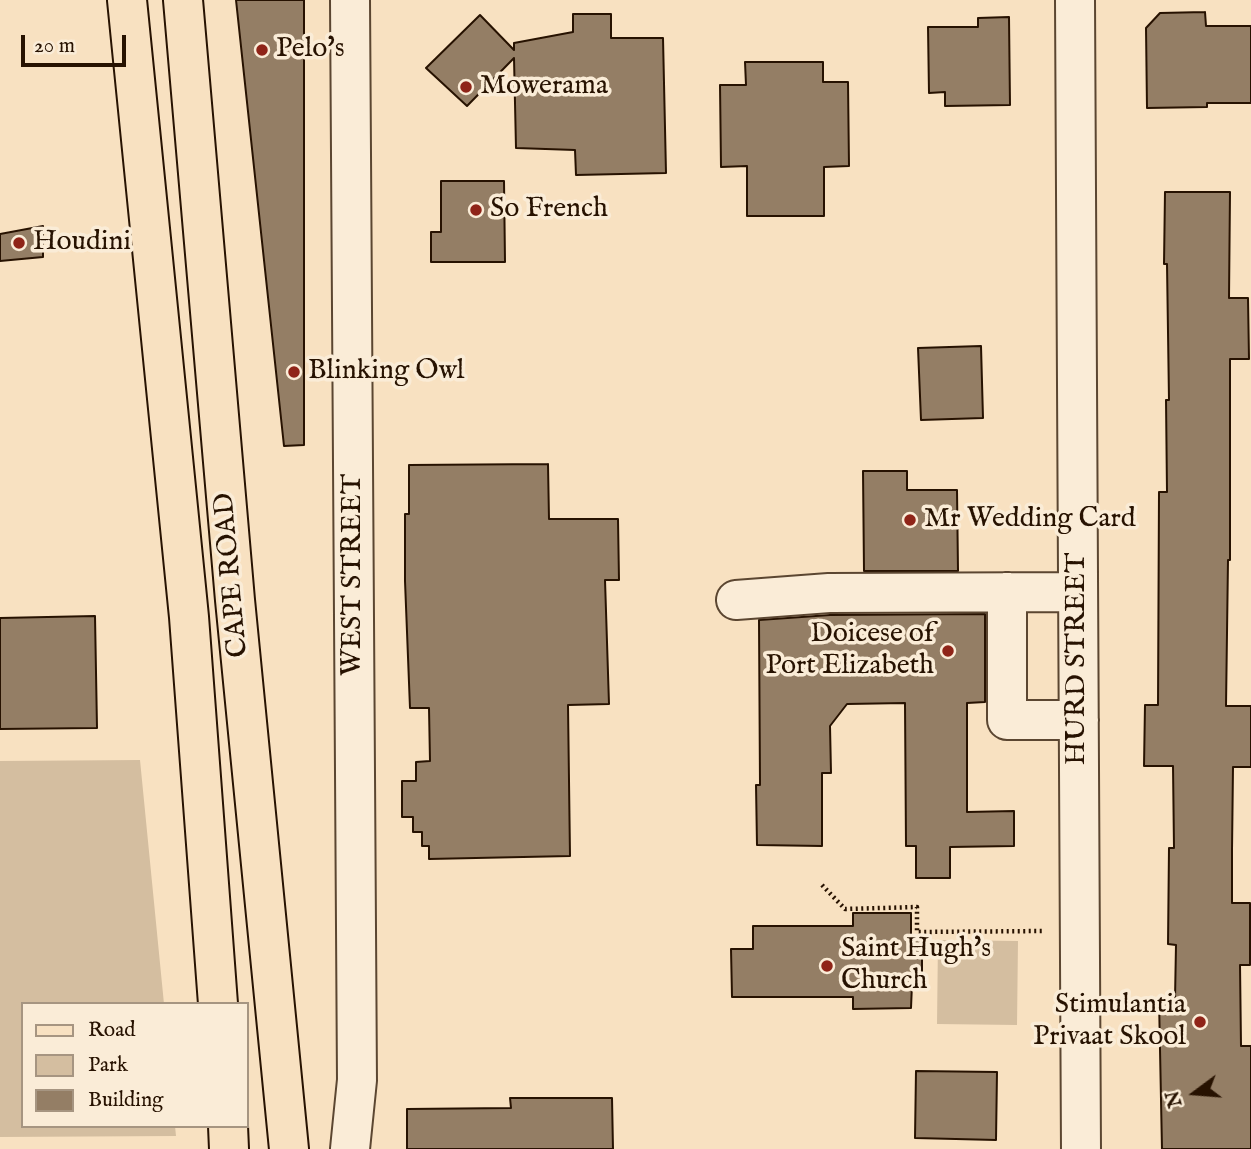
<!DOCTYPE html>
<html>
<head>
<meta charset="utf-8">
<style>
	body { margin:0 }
	#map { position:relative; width:1251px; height:1149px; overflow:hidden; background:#f8e1c1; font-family:"IM FELL English",serif }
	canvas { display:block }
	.legend { position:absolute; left:21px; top:1002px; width:228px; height:126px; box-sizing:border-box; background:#faecd7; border:2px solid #a69581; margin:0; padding:9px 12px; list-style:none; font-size:21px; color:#271201 }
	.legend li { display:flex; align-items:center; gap:14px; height:35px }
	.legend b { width:35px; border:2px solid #a69581 }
	.north { position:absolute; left:1160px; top:1058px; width:70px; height:70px; -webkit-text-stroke:5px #faecd7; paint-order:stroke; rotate:254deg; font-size:19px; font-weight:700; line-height:28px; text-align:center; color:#271201 }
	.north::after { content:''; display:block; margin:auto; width:24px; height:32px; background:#271201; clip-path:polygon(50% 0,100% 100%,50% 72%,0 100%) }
	.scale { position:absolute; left:21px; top:35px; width:105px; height:32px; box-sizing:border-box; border:4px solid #271201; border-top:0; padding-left:9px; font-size:21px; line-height:24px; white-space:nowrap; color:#271201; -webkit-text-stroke:5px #faecd7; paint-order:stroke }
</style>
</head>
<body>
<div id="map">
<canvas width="1251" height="1149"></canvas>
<ul class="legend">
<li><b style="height:9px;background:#f8e1c1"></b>Road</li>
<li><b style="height:19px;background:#d4bea0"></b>Park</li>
<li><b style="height:19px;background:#947e65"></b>Building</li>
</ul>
<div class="north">N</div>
<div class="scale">20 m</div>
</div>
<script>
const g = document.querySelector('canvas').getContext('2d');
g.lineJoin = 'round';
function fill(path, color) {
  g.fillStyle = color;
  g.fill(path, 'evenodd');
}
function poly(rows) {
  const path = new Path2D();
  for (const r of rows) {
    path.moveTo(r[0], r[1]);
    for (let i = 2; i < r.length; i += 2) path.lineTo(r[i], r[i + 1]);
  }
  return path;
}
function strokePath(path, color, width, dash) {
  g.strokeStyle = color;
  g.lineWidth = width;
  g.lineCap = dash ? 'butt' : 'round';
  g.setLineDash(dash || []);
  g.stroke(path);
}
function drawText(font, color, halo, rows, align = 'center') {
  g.font = font + ' "IM FELL English",serif';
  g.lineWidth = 7;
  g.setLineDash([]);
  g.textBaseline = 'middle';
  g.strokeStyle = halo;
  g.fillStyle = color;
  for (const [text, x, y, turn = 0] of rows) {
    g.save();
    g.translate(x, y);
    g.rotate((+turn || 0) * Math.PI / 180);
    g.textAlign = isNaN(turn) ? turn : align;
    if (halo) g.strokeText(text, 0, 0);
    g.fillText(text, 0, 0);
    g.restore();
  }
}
const green = poly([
	[140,760,164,1004,23,1004,23,1126,175,1126,176,1136,0,1137,0,761],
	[938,940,1018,941,1017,1025,937,1024]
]);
const building = poly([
	[236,0,304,0,304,445,284,446,236,0],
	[1205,12,1206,26,1251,26,1251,103,1207,103,1207,107,1147,108,1146,28,1160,13,1205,12],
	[573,14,611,14,611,38,663,38,666,173,576,175,575,150,516,148,514,58,467,106,426,68,480,15,514,50,514,43,573,32,573,14],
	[1009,17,1010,105,945,106,945,92,929,93,928,27,978,27,978,18,1009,17],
	[745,62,823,62,823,82,848,82,849,166,824,167,824,216,747,216,747,166,721,167,720,85,746,85,745,62],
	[441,181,504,181,505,262,431,262,431,232,441,232,441,181],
	[1165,192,1230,192,1229,298,1248,298,1249,359,1230,359,1230,560,1228,560,1226,706,1251,706,1251,767,1233,767,1232,850,1232,903,1250,903,1250,965,1240,965,1241,1046,1251,1046,1251,1149,1162,1149,1159,999,1175,999,1176,945,1168,944,1169,848,1174,848,1173,766,1144,766,1145,705,1158,705,1159,492,1167,492,1166,400,1169,400,1167,264,1164,264,1165,192],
	[43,226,43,257,0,261,0,234,43,226],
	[981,346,983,418,921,420,918,348,981,346],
	[548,464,549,519,618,519,619,580,605,580,609,704,568,705,570,856,429,859,429,846,422,846,422,832,413,832,413,817,402,817,402,781,416,781,416,762,430,761,429,708,410,708,405,581,405,514,409,514,409,465,548,464],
	[863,471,907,471,907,490,957,490,958,571,864,571,863,471],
	[985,614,985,702,967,703,967,812,1014,811,1014,846,950,847,950,878,916,878,916,846,906,846,905,703,847,704,830,726,831,773,822,773,822,846,757,845,756,785,760,785,759,620,830,615,985,614],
	[95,616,97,728,0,729,0,618,95,616],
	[853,913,911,913,911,938,922,938,922,984,912,984,911,1008,853,1009,853,997,732,997,731,949,753,949,753,926,853,926,853,913],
	[916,1071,997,1072,996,1140,915,1138,916,1071],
	[510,1098,612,1098,613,1149,407,1149,407,1109,511,1108,510,1098]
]);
const path = poly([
	[822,885,845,909,917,907,917,932,1044,931]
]);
const minor = poly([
	[350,0,357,1080,350,1149],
	[1075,0,1081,1149],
	[1007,592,1007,720,1079,720],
	[736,600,829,593,1077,592]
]);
const major = poly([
	[127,0,189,617,218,1004],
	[183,0,235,600,289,1149],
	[228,1126,229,1149]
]);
const markers = [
	[262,50,7,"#8f2418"],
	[466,87,7,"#8f2418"],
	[476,210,7,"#8f2418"],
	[19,243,7,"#8f2418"],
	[294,372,7,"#8f2418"],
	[910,520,7,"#8f2418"],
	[948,651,7,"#8f2418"],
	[827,966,7,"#8f2418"],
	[1200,1022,7,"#8f2418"]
];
const poiNames = [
	["Pelo's",276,50],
	["Mowerama",480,87],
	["So French",490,210],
	["Houdini",33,243],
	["Blinking Owl",308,372],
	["Mr Wedding Card",924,520],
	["Doicese of",934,635,"right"],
	["Port Elizabeth",934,667,"right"],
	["Saint Hugh's",841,950],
	["Church",841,982],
	["Stimulantia",1186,1006,"right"],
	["Privaat Skool",1186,1038,"right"]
];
const streetNames = [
	["CAPE ROAD",233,575,-95],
	["WEST STREET",354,575,-90],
	["HURD STREET",1078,659,-90]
];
fill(green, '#d4bea0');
fill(building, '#947e65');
strokePath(building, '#271201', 2);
strokePath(minor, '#5b4631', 42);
strokePath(major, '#271201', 42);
strokePath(path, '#271201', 4.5, [2, 3.5]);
strokePath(minor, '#faecd7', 38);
strokePath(major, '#f8e1c1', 38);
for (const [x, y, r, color] of markers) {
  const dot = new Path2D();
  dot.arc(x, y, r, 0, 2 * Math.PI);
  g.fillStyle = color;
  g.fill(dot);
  strokePath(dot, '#faecd7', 2.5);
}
drawText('28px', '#271201', '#faecd7', poiNames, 'left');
drawText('28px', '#271201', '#faecd7', streetNames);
</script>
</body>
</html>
